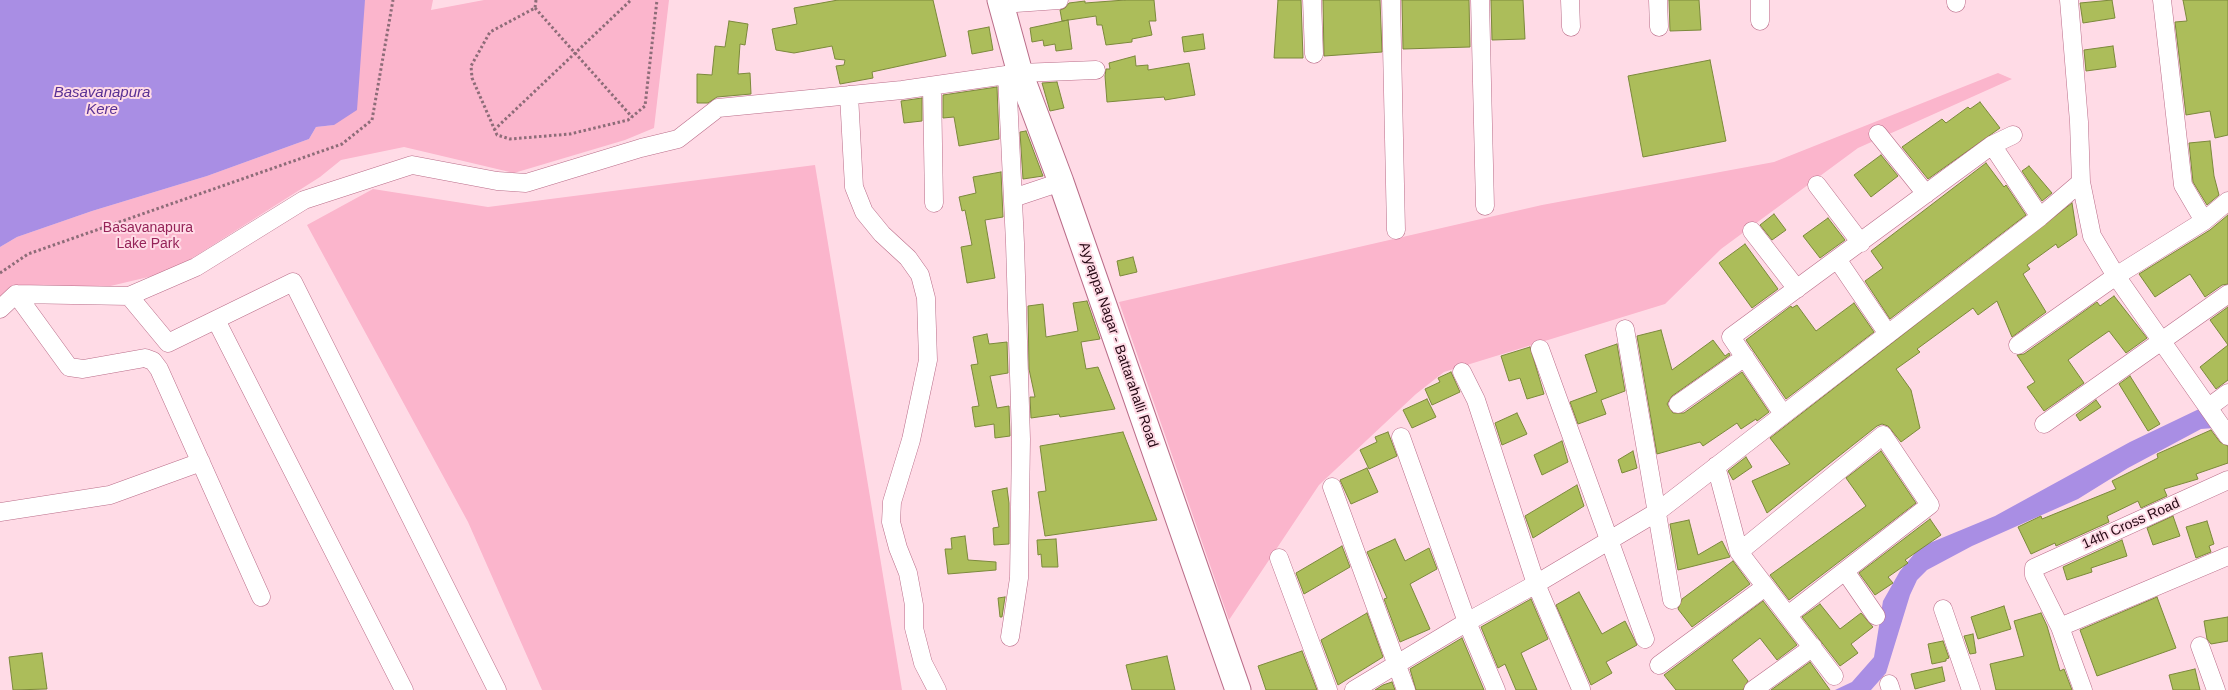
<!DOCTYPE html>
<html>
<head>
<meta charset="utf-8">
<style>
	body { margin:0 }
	canvas { display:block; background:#ffdbe6 }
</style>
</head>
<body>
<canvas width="2228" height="690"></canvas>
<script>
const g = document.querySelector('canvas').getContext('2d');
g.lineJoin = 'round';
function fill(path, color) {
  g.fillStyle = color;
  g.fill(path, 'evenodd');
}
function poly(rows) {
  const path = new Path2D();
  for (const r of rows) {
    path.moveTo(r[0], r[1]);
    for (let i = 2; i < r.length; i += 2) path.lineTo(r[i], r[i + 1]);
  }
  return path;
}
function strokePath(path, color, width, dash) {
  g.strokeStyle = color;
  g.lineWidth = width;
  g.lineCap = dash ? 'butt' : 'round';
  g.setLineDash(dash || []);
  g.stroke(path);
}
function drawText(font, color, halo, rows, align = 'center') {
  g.font = font + ' Helvetica,sans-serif';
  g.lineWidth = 4;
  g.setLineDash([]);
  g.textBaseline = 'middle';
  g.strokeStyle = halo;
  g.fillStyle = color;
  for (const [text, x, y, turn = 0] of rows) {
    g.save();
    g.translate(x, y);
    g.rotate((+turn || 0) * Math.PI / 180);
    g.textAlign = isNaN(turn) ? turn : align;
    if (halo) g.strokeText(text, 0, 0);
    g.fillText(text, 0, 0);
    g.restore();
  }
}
const green = poly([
	[365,0,433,0,431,10,484,0,669,0,654,128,625,140,514,173,404,147,341,160,320,177,183,264,161,274,102,288,0,300,0,247,17,237,92,211,207,176,309,139,316,127,334,125],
	[1998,73,2012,79,1858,148,1721,249,1665,304,1444,372,1416,394,1319,485,1229,620,1119,302,1542,205,1774,162],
	[815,165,902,690,542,690,468,522,307,225,373,189,488,207]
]);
const water = poly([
	[0,0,365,0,357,110,334,125,316,127,309,139,207,176,92,211,17,237,0,247],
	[2199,409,2214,428,2201,429,2128,468,2078,499,1972,546,1927,570,1917,580,1910,595,1886,673,1871,690,1835,690,1852,682,1874,657,1883,601,1900,571,1920,547,1995,516,2130,442]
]);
const building = poly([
	[838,0,933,0,946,56,872,72,873,78,840,84,836,66,844,65,845,60,835,59,832,46,794,53,776,50,772,29,797,24,794,8,838,0],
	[1125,0,1154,0,1156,21,1149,21,1152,35,1132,39,1132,42,1106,45,1102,25,1097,25,1096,16,1062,21,1060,10,1065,8,1069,3,1085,1,1085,3,1125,0],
	[1278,0,1301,0,1303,58,1274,58,1278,0],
	[1323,0,1380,0,1382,52,1324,56,1323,0],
	[1402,0,1469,0,1470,47,1403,49,1402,0],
	[1491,0,1523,0,1525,39,1492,40,1491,0],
	[1669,0,1699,0,1701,30,1670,31,1669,0],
	[2112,0,2115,18,2083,23,2080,3,2112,0],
	[2183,0,2228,0,2228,135,2215,138,2210,111,2186,115,2175,22,2187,21,2183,0],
	[1068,20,1072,49,1056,51,1055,44,1044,46,1043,40,1032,42,1030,28,1068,20],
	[729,21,748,24,745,45,740,44,738,74,750,73,751,94,717,97,708,103,697,103,697,74,712,75,715,46,725,47,729,21],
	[989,27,993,50,972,54,968,31,989,27],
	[1203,34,1205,49,1184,52,1182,37,1203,34],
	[2113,46,2116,67,2086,71,2084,50,2113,46],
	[1135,56,1136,66,1148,65,1148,70,1189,63,1195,95,1165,100,1164,97,1107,102,1105,76,1106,69,1110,69,1109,63,1135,56],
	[1710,60,1726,141,1643,157,1628,76,1710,60],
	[1057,82,1064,108,1050,111,1042,83,1057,82],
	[997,87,999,139,959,146,954,117,943,118,943,95,997,87],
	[922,98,922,121,904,123,901,101,922,98],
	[1980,102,2000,128,1928,179,1902,147,1942,119,1946,123,1968,107,1970,109,1980,102],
	[1026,131,1043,176,1023,179,1020,132,1026,131],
	[2210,141,2214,176,2219,195,2207,205,2193,182,2189,143,2210,141],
	[1881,155,1898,176,1871,197,1854,175,1881,155],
	[1986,163,2004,187,2006,185,2026,215,1890,319,1865,281,1883,268,1871,251,1986,163],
	[2029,166,2052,193,2042,201,2022,171,2029,166],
	[1001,172,1003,217,985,220,995,278,967,283,961,247,972,245,965,210,962,211,959,197,976,193,973,177,1001,172],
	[2072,203,2077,235,2058,248,2056,244,2027,265,2030,269,2023,274,2046,312,2012,337,1997,301,1978,315,1973,308,1917,349,1920,352,1896,369,1911,390,1920,428,1901,442,1888,426,1882,424,1877,426,1767,513,1752,481,1790,464,1770,438,2072,203],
	[1774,214,1786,230,1772,240,1760,225,1774,214],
	[2228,215,2228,284,2222,285,2205,297,2190,274,2155,297,2139,274,2210,230,2228,215],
	[1828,218,1845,240,1820,258,1803,236,1828,218],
	[1745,244,1778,289,1752,308,1719,263,1745,244],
	[1133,257,1137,272,1120,276,1117,261,1133,257],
	[2114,296,2147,338,2126,353,2109,331,2086,347,2068,360,2084,383,2044,411,2027,387,2035,382,2017,355,2024,354,2097,302,2100,306,2114,296],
	[1087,301,1100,339,1081,342,1086,369,1098,367,1115,409,1060,417,1059,414,1031,418,1030,397,1035,397,1029,369,1028,306,1043,304,1046,337,1078,331,1073,303,1087,301],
	[1854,303,1874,332,1786,399,1746,340,1791,306,1792,308,1797,305,1816,331,1854,303],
	[2228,307,2228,380,2216,389,2200,367,2228,345,2210,320,2228,307],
	[1661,330,1672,370,1713,340,1725,356,1729,353,1730,355,1672,396,1667,404,1673,413,1684,413,1742,372,1769,412,1757,421,1756,419,1741,429,1737,423,1703,446,1700,442,1657,454,1637,336,1661,330],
	[987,334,989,344,1007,342,1008,373,990,376,997,408,1009,406,1010,436,995,438,994,424,975,427,972,407,979,406,971,365,978,364,973,337,987,334],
	[1617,344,1625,391,1601,400,1606,414,1578,424,1570,402,1597,392,1585,355,1617,344],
	[1530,347,1544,394,1527,399,1520,378,1509,381,1501,356,1530,347],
	[1451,372,1460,392,1432,405,1425,389,1440,382,1438,378,1451,372],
	[2130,376,2160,424,2148,431,2119,384,2130,376],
	[1427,399,1436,417,1412,428,1403,410,1427,399],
	[2096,400,2101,407,2080,421,2076,415,2096,400],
	[1517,413,1527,434,1502,445,1495,423,1517,413],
	[2211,430,2220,442,2228,446,2228,463,2196,474,2198,479,2164,489,2167,496,2141,508,2138,501,2107,516,2109,522,2056,546,2055,543,2031,554,2018,527,2041,516,2042,519,2116,489,2112,481,2158,458,2157,454,2211,430],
	[1123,432,1157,520,1045,536,1038,492,1046,491,1040,446,1123,432],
	[1388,432,1397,456,1369,469,1360,450,1377,442,1375,437,1388,432],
	[1562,441,1568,462,1542,475,1534,455,1562,441],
	[1633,451,1637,468,1622,473,1618,460,1633,451],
	[1881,451,1916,503,1789,600,1770,575,1866,506,1846,478,1881,451],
	[1746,457,1752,467,1733,480,1728,471,1746,457],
	[1367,468,1378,492,1351,504,1340,480,1367,468],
	[1577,485,1584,506,1533,538,1525,516,1577,485],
	[1007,488,1009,503,1009,544,994,545,993,528,999,527,992,491,1007,488],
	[2173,516,2180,536,2153,545,2147,528,2173,516],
	[1930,519,1941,535,1905,560,1908,563,1888,577,1893,583,1875,595,1859,573,1930,519],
	[1689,520,1698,555,1722,541,1730,557,1678,570,1670,524,1689,520],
	[2207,521,2214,544,2209,546,2211,552,2196,558,2186,527,2207,521],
	[965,536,968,560,996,562,996,570,948,574,945,549,952,549,951,538,965,536],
	[1056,539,1058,567,1042,567,1041,554,1038,555,1037,540,1056,539],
	[1395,539,1405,561,1429,548,1437,569,1410,584,1430,629,1400,642,1384,599,1387,598,1367,552,1395,539],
	[2122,540,2127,556,2091,568,2092,572,2067,580,2063,567,2122,540],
	[1342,546,1350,567,1304,594,1296,573,1342,546],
	[1733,561,1750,584,1692,627,1678,609,1682,599,1733,561],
	[1579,592,1602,634,1625,621,1637,645,1606,662,1612,673,1591,685,1556,605,1579,592],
	[1005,597,1002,617,1000,617,998,598,1005,597],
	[2157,597,2176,648,2097,676,2080,630,2157,597],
	[1531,599,1548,639,1521,653,1537,690,1516,690,1505,664,1498,668,1481,627,1531,599],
	[1763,601,1797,645,1777,660,1760,638,1732,660,1748,681,1743,690,1676,690,1664,675,1763,601],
	[1820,604,1840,629,1861,613,1873,627,1851,644,1858,653,1840,666,1802,617,1820,604],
	[2004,606,2011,629,1978,639,1971,617,2004,606],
	[1367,613,1383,657,1338,685,1321,640,1367,613],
	[2041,613,2047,626,2060,671,2064,669,2072,690,1996,690,1990,664,2024,656,2014,621,2041,613],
	[2228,617,2228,641,2211,644,2207,639,2204,621,2228,617],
	[1973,634,1976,653,1970,654,1964,636,1973,634],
	[1462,638,1484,690,1416,690,1410,669,1462,638],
	[1943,641,1949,658,1946,659,1946,661,1932,664,1928,644,1943,641],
	[1302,651,1317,690,1266,690,1258,666,1302,651],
	[42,653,47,689,13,690,9,657,42,653],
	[1167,656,1175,690,1132,690,1126,665,1167,656],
	[1810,662,1830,690,1771,690,1810,662],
	[1942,667,1945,681,1915,689,1911,674,1942,667],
	[2195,669,2200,690,2173,690,2169,675,2195,669],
	[1392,682,1395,690,1375,690,1383,685,1392,682]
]);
const path = poly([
	[536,0,535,8,490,32,471,66,472,78,497,135,510,139,570,134,628,120,645,106,657,0],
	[535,8,632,117],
	[494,130,631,0],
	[0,273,28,254,342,144,372,120,393,0]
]);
const street = poly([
	[1312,0,1314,54],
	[1391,0,1396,230],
	[1480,0,1485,206],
	[1570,0,1571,27],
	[1658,0,1659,27],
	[1760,0,1760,21],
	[1956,0,1956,3],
	[2069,0,2079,122,2081,182],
	[2162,0,2183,185,2204,221],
	[1001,4,1059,0],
	[1007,75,1015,243,1021,439,1019,578,1010,637],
	[932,86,934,203],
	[849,95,854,187,864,212,882,234,908,258,920,275,926,298,928,360,911,440,892,502,891,522,898,548,908,573,914,605,914,628,923,663,937,690],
	[1878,134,1926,194],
	[1992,145,2040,217],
	[1817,185,1861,243],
	[1013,198,1061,182],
	[2228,201,2204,221,2116,276,2228,436],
	[1752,231,1797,289],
	[1837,259,1888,334],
	[16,294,69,367,83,369,145,358,153,361,159,369,261,597],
	[129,296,168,343,293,282,497,690],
	[0,309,16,294,129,296,196,267,304,200,412,165,497,181,526,183,641,148,678,139,718,108,902,90,1020,73,1096,70],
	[216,320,404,690],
	[1625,329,1672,600],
	[1540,349,1645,639],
	[1462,372,1476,400,1536,584,1581,689],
	[1678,404,1745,357],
	[2209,407,2228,393],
	[1783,414,1731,337,1992,145,2013,135],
	[2044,424,2228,294],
	[1401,437,1467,622,1496,690],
	[1716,466,1739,552,1834,676],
	[1332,487,1406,690],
	[0,512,110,495,201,462],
	[1739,552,1883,435,1930,505,1788,615],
	[1279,558,1328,690],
	[1845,571,1876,616],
	[1943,609,1971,690],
	[2060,627,2228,556],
	[2200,646,2216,690],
	[1659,665,1765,587],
	[1889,684,1891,690],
	[1354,690,1467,622,1536,584,1657,512,2040,217,2081,182,2092,236,2116,276,2018,345],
	[1753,690,1813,647],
	[2083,690,2060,627,2034,575,2034,568,2228,480]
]);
const secondary = poly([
	[1000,0,1020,73,1061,182,1238,690]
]);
const parkNames = [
	["Basavanapura",148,228],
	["Lake Park",148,244]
];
const streetNames = [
	["Ayyappa Nagar - Battarahalli Road",1118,345,71],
	["14th Cross Road",2131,524,-24]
];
const waterNames = [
	["Basavanapura",102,93],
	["Kere",102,110]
];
fill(green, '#fbb5cc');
fill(water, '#a98ee4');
fill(building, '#acbd5a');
strokePath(building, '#7c893b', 1);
strokePath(street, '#ba6d89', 19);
strokePath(secondary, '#ba6d89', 27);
strokePath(path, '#8d6c78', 3, [2.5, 2.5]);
strokePath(street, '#fff', 18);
strokePath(secondary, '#fff', 25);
drawText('14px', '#952358', '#ffdbe6', parkNames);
drawText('14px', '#260814', '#ffdbe6', streetNames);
drawText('italic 15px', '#583094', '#ffdbe6', waterNames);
</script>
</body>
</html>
